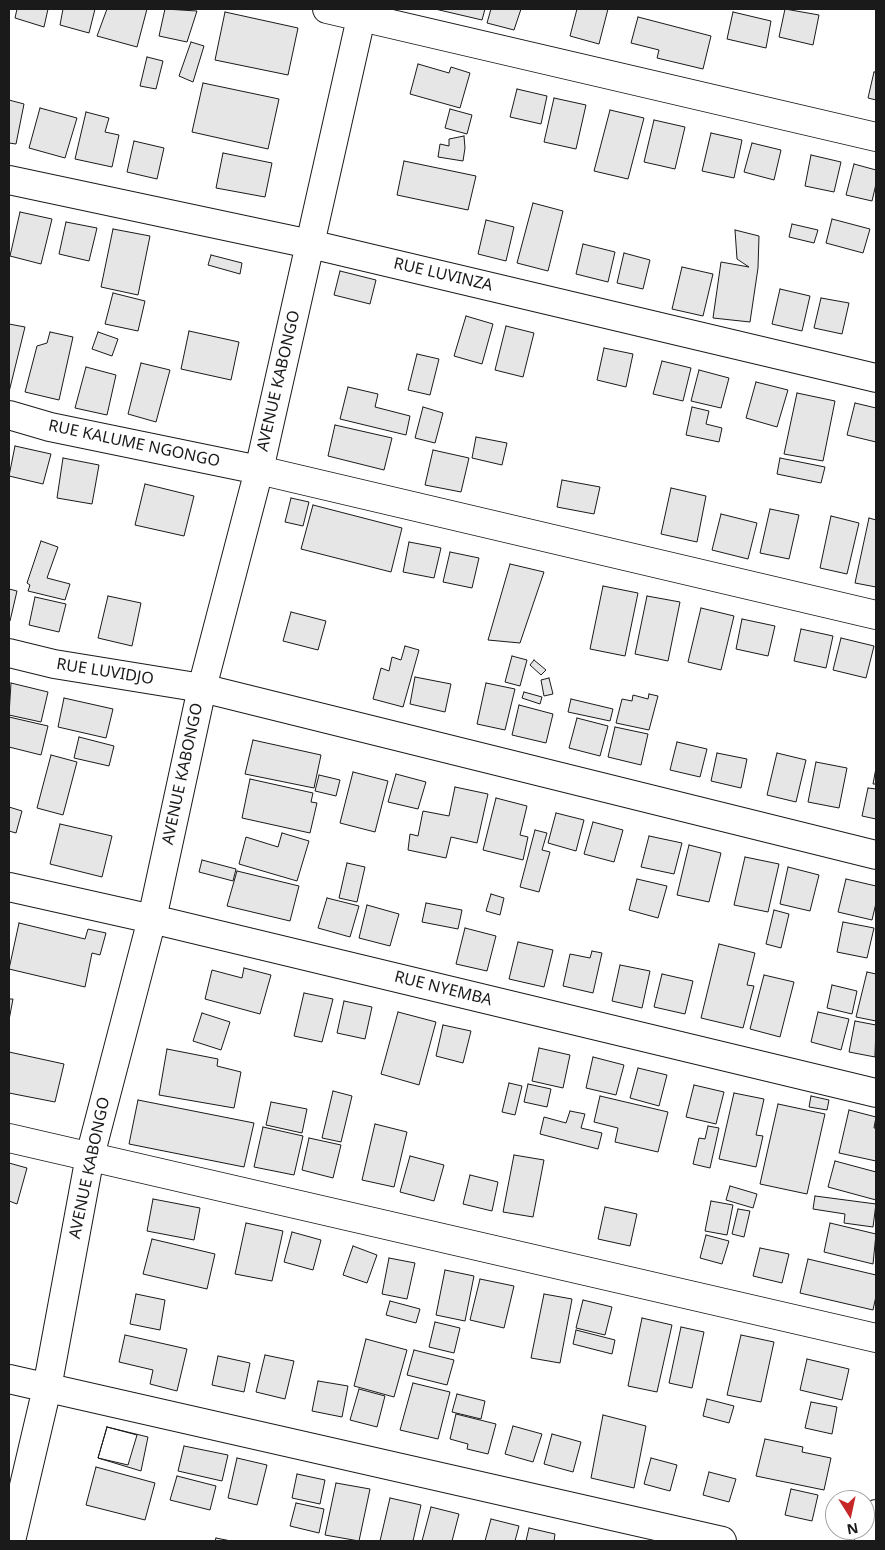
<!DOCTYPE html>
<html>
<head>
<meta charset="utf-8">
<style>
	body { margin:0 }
	#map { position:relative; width:885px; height:1550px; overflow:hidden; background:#fff; font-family:"Noto Sans",sans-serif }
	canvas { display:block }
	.frame { position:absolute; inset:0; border:10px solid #1a1a1a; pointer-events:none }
	.north { position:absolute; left:825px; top:1490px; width:50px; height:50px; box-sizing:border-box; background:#fff; border:1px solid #a3a3a3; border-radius:50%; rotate:170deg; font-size:14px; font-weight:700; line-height:20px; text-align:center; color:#1a1a1a }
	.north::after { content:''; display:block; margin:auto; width:18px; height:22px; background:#c62828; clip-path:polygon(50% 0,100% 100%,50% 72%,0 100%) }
</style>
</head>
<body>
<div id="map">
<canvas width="885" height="1550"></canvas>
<div class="frame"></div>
<div class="north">N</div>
</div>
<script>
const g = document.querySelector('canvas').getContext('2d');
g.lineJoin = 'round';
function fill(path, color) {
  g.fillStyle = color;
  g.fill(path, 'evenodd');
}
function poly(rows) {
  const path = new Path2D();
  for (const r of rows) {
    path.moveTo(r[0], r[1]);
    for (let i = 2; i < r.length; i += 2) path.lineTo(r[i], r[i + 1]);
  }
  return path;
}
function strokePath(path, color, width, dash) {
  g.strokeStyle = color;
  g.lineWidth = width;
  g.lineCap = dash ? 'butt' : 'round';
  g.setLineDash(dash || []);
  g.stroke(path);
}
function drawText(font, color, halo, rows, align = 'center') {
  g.font = font + ' "Noto Sans",sans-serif';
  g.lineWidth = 4;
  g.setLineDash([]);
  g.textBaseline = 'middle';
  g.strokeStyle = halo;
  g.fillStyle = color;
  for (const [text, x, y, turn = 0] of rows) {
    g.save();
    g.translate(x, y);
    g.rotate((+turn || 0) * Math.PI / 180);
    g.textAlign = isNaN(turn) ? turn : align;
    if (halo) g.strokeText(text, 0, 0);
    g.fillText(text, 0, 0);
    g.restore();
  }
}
const building = poly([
	[17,9,48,9,44,27,15,18,17,9],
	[63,9,95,9,89,33,60,25,63,9],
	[107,9,147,9,137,47,97,36,107,9],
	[165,9,197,11,187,42,159,36,165,9],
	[435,9,485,9,482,20,435,9],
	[491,9,521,9,514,30,487,23,491,9],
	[577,9,608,9,599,44,570,36,577,9],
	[785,9,819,15,813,45,779,37,785,9],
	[225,12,298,28,288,75,215,60,225,12],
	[733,12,771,21,766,48,727,39,733,12],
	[638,17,711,36,703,69,657,58,659,50,631,43,638,17],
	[191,42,204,46,193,82,179,76,191,42],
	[147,57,163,61,156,89,140,86,147,57],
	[418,64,449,73,451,67,470,73,460,108,410,94,418,64],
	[874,72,876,72,876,100,868,98,874,72],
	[203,83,279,99,268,149,192,132,203,83],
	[517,89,547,96,541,124,510,117,517,89],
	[554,98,586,105,576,149,544,142,554,98],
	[9,100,24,104,16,144,9,143,9,100],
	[40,108,77,118,65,158,29,148,40,108],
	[450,109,472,115,467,134,445,128,450,109],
	[610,110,644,118,628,179,594,171,610,110],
	[86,112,109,118,105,132,119,135,112,167,75,159,86,112],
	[654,120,685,127,675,169,644,162,654,120],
	[711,133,742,140,734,178,702,171,711,133],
	[464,136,465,148,463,161,438,157,440,144,449,146,449,139,464,136],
	[134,141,164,148,157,179,127,172,134,141],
	[752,143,781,150,774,180,744,172,752,143],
	[223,153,272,163,265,197,216,188,223,153],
	[811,155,841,162,834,192,805,186,811,155],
	[404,161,476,176,468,210,397,195,404,161],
	[854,164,876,170,876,184,872,201,846,195,854,164],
	[533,203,563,211,548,271,517,263,533,203],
	[20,212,52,219,41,264,10,256,20,212],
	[832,219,870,229,863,253,826,243,832,219],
	[486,220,514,227,506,261,478,254,486,220],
	[66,222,97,228,89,261,59,254,66,222],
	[792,224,818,230,814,243,789,237,792,224],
	[113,229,150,236,138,295,101,287,113,229],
	[735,230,759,236,758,268,750,322,713,318,721,262,749,267,737,259,735,230],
	[583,244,615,252,608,282,576,274,583,244],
	[624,253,650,260,643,289,617,283,624,253],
	[211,255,242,263,240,274,208,265,211,255],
	[682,267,713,274,703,316,672,309,682,267],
	[340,271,376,280,370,304,334,295,340,271],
	[780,289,810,296,802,331,772,324,780,289],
	[113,293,145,301,138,331,105,324,113,293],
	[821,298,849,303,842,334,814,328,821,298],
	[466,316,493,324,482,364,454,356,466,316],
	[9,324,25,327,9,392,9,324],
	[506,326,534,333,523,377,495,370,506,326],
	[189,331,239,342,231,380,181,369,189,331],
	[50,332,73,337,59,400,25,392,37,346,47,343,50,332],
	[98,332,118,339,112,356,92,349,98,332],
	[604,348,633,354,626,387,597,380,604,348],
	[417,354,439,359,430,395,408,390,417,354],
	[662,361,691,368,683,401,653,394,662,361],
	[141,363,170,370,156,422,128,414,141,363],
	[86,367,116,375,107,415,75,408,86,367],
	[699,370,729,378,721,408,691,401,699,370],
	[756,382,788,390,777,427,746,418,756,382],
	[348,387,378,394,375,407,410,416,406,435,340,419,348,387],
	[797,393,835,401,823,461,784,454,797,393],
	[855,403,876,408,876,442,847,435,855,403],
	[423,407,443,413,435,443,415,438,423,407],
	[692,407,709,411,706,424,722,428,719,442,686,435,692,407],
	[335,425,392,438,384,470,328,456,335,425],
	[476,437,507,443,502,465,472,458,476,437],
	[15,446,51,454,43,484,9,476,15,446],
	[433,450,469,458,461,492,425,485,433,450],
	[63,458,99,465,92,504,57,498,63,458],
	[780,458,825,467,821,483,777,474,780,458],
	[562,480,600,487,594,514,557,507,562,480],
	[145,484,194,496,184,536,135,525,145,484],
	[671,488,706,496,697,542,661,534,671,488],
	[291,498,309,502,303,526,285,522,291,498],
	[313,505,402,528,391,572,301,549,313,505],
	[770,509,799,515,789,559,760,553,770,509],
	[721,514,757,523,748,559,712,550,721,514],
	[831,516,859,523,847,574,820,568,831,516],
	[869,518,876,520,876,587,855,583,869,518],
	[41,541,58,547,47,578,70,584,65,600,28,591,30,585,27,583,41,541],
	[409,542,441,548,434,578,403,572,409,542],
	[450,552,479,558,472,588,443,582,450,552],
	[510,564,544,572,520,643,488,640,510,564],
	[603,586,638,593,625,656,590,649,603,586],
	[9,589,17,591,10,621,9,620,9,589],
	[108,596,141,603,132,646,98,638,108,596],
	[647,596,680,602,668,661,635,654,647,596],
	[35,597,66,604,59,632,29,625,35,597],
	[701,608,734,616,721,670,688,662,701,608],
	[291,612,326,621,318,650,283,641,291,612],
	[742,619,775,626,768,656,736,649,742,619],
	[801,629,833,636,826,668,794,661,801,629],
	[841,638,874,646,866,678,833,670,841,638],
	[405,646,419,650,403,707,373,699,381,668,389,671,392,657,401,660,405,646],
	[512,656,527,660,520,686,505,682,512,656],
	[534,660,546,670,541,675,530,665,534,660],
	[415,677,451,684,445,712,410,704,415,677],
	[549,678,553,694,544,696,541,680,549,678],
	[11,683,48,692,41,722,9,715,11,683],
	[486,683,515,689,505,730,477,724,486,683],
	[524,692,542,697,540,704,522,698,524,692],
	[649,694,658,696,649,730,616,723,622,699,632,701,633,695,648,699,649,694],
	[64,698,113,709,106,738,58,727,64,698],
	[571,699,613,709,610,721,568,712,571,699],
	[519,705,553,714,546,743,512,735,519,705],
	[9,717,48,726,41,755,9,747,9,717],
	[577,718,608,726,600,756,569,748,577,718],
	[615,727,648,734,641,765,608,757,615,727],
	[79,737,114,746,109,766,74,758,79,737],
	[253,740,321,755,314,788,245,774,253,740],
	[677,742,707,749,700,777,670,770,677,742],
	[717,753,747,759,741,788,711,781,717,753],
	[777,753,806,760,796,802,767,795,777,753],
	[51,755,77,762,63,815,37,808,51,755],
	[816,762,847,768,839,808,808,802,816,762],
	[876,768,876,784,873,784,876,768],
	[353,772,388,781,375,832,340,823,353,772],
	[396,774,426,782,418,809,388,802,396,774],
	[319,775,340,780,336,796,315,791,319,775],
	[250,779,313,793,311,802,317,803,310,833,242,818,250,779],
	[455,787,488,794,477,843,451,837,446,858,408,850,410,834,418,836,423,811,449,816,455,787],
	[868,788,876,789,876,819,862,816,868,788],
	[496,798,527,806,520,835,528,837,523,860,483,850,496,798],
	[9,807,22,811,16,833,9,831,9,807],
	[556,813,584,820,576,851,548,843,556,813],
	[593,822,623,830,614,862,584,854,593,822],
	[60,824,112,836,102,877,50,864,60,824],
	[535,830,547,833,542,850,550,852,539,892,520,887,535,830],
	[282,833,309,841,297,881,239,864,246,837,278,847,282,833],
	[649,836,682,843,674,874,641,867,649,836],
	[689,845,721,853,709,902,677,895,689,845],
	[745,857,779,864,768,912,734,905,745,857],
	[202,860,236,869,233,881,199,872,202,860],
	[347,863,365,867,357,902,339,898,347,863],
	[788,867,819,875,810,911,780,904,788,867],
	[237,871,299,886,290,921,227,906,237,871],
	[637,879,667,886,658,918,629,910,637,879],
	[846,879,876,886,876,903,872,920,838,912,846,879],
	[491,894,504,898,500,915,486,911,491,894],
	[327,898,359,906,350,937,318,928,327,898],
	[426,903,462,910,458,929,422,922,426,903],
	[367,905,399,914,390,946,359,938,367,905],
	[774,910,789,914,781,948,766,944,774,910],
	[843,922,874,928,867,958,837,952,843,922],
	[19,923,85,939,88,929,106,933,100,955,92,953,85,987,9,969,19,923],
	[465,928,496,936,487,971,456,964,465,928],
	[518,942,553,950,544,987,509,979,518,942],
	[719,944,755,953,747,985,754,986,743,1028,701,1018,719,944],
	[592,951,602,953,593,993,563,986,570,954,590,958,592,951],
	[620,965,650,971,642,1008,612,1001,620,965],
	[244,968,271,975,260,1014,205,999,212,970,242,978,244,968],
	[867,972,876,974,876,1021,856,1017,867,972],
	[662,974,693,981,685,1014,654,1007,662,974],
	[764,975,794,982,780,1037,750,1029,764,975],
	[832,985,857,991,852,1014,827,1008,832,985],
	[304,993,333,999,322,1042,294,1036,304,993],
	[9,999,13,999,9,1020,9,999],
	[344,1001,372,1007,365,1039,337,1033,344,1001],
	[398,1012,436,1022,419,1085,381,1074,398,1012],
	[818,1012,849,1019,841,1050,811,1042,818,1012],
	[202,1013,230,1022,221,1050,193,1041,202,1013],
	[855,1021,876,1025,875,1057,849,1052,855,1021],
	[443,1025,471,1031,463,1063,436,1056,443,1025],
	[539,1048,570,1055,563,1088,532,1081,539,1048],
	[167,1049,218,1059,217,1066,241,1072,234,1108,159,1095,167,1049],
	[9,1052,64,1064,55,1102,9,1093,9,1052],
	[593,1057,624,1065,616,1095,586,1088,593,1057],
	[638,1068,667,1075,659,1106,630,1098,638,1068],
	[509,1083,522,1086,515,1115,502,1112,509,1083],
	[528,1084,551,1089,547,1107,524,1102,528,1084],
	[694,1085,724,1092,716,1124,686,1117,694,1085],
	[333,1091,352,1096,341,1142,322,1138,333,1091],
	[734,1093,764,1099,756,1135,763,1136,756,1167,719,1159,734,1093],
	[600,1096,668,1112,658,1152,615,1142,618,1128,594,1122,600,1096],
	[811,1096,829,1100,827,1110,809,1107,811,1096],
	[138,1100,254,1123,244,1167,129,1144,138,1100],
	[271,1102,307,1109,302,1133,266,1125,271,1102],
	[778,1104,825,1114,807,1194,760,1184,778,1104],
	[849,1110,876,1117,874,1128,876,1128,876,1161,839,1153,849,1110],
	[570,1111,585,1114,581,1128,602,1133,598,1149,540,1134,544,1117,566,1123,570,1111],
	[375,1124,407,1132,394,1187,362,1180,375,1124],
	[708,1126,719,1128,710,1168,693,1164,699,1138,705,1139,708,1126],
	[263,1127,303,1136,294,1175,254,1167,263,1127],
	[309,1138,341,1145,333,1178,302,1170,309,1138],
	[514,1155,544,1160,533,1217,503,1212,514,1155],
	[410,1156,444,1165,434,1201,400,1192,410,1156],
	[835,1161,876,1172,876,1200,828,1187,835,1161],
	[9,1163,27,1168,17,1204,9,1201,9,1163],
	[470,1175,498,1182,492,1211,463,1204,470,1175],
	[730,1186,757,1194,753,1208,726,1200,730,1186],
	[815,1196,876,1204,873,1227,844,1223,845,1214,813,1209,815,1196],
	[153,1199,200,1208,194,1240,147,1231,153,1199],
	[711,1201,733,1205,727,1235,705,1231,711,1201],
	[605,1207,637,1214,630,1246,598,1239,605,1207],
	[738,1209,750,1211,744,1237,732,1234,738,1209],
	[246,1223,283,1231,272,1281,235,1274,246,1223],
	[830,1223,876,1234,873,1264,824,1252,830,1223],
	[292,1232,321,1240,313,1270,284,1262,292,1232],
	[706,1235,729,1241,722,1264,700,1258,706,1235],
	[152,1239,215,1254,207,1289,143,1274,152,1239],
	[353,1246,377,1255,367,1283,343,1275,353,1246],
	[760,1248,789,1254,782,1283,753,1276,760,1248],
	[389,1258,415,1263,407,1299,382,1294,389,1258],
	[808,1259,876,1275,876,1296,873,1310,800,1293,808,1259],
	[445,1270,474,1276,465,1321,436,1315,445,1270],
	[480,1279,514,1286,504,1328,470,1320,480,1279],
	[136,1294,165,1300,160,1330,130,1324,136,1294],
	[544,1294,572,1299,560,1363,531,1358,544,1294],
	[583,1300,612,1307,605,1335,576,1328,583,1300],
	[390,1301,420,1309,416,1323,386,1315,390,1301],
	[642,1318,672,1325,657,1392,628,1386,642,1318],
	[435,1322,460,1328,454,1353,429,1347,435,1322],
	[681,1327,704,1332,692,1388,669,1383,681,1327],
	[576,1330,615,1340,612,1354,573,1344,576,1330],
	[125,1335,187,1349,177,1391,150,1384,153,1370,119,1362,125,1335],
	[741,1335,774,1342,761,1402,727,1395,741,1335],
	[366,1339,407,1350,394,1397,354,1386,366,1339],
	[414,1350,454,1360,447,1385,407,1375,414,1350],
	[265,1355,294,1361,285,1399,256,1392,265,1355],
	[218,1356,250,1363,244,1392,212,1385,218,1356],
	[807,1359,849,1369,842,1400,800,1390,807,1359],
	[318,1381,348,1386,342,1417,312,1411,318,1381],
	[413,1383,450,1392,438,1439,400,1430,413,1383],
	[359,1389,385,1396,377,1427,350,1420,359,1389],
	[457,1394,485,1401,481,1419,452,1412,457,1394],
	[707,1399,734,1406,729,1423,703,1416,707,1399],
	[811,1402,837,1407,832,1434,805,1428,811,1402],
	[456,1414,496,1424,488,1454,467,1449,468,1444,450,1439,456,1414],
	[603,1415,646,1426,634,1488,591,1478,603,1415],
	[513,1426,542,1434,533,1462,505,1454,513,1426],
	[107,1427,137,1435,128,1465,98,1458,107,1427],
	[107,1427,148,1437,141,1471,98,1458,107,1427],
	[552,1434,581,1442,573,1472,544,1464,552,1434],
	[765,1439,803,1447,802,1452,831,1458,824,1490,756,1476,765,1439],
	[184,1446,228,1455,222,1481,178,1471,184,1446],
	[237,1458,267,1465,257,1505,228,1498,237,1458],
	[651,1458,677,1465,670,1491,644,1484,651,1458],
	[96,1467,155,1483,145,1520,86,1505,96,1467],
	[709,1472,736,1479,729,1502,703,1495,709,1472],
	[297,1474,325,1480,320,1504,292,1498,297,1474],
	[177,1476,216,1486,210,1510,170,1500,177,1476],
	[336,1483,370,1489,359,1541,325,1535,336,1483],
	[791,1489,818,1495,812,1521,785,1515,791,1489],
	[390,1498,421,1505,413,1541,380,1541,390,1498],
	[296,1503,324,1509,319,1533,290,1526,296,1503],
	[431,1507,459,1514,452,1541,422,1541,431,1507],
	[491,1519,519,1526,515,1541,485,1541,491,1519],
	[529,1528,555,1534,554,1541,526,1541,529,1528],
	[216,1538,231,1541,215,1541,216,1538]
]);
const minor = poly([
	[327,9,876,137],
	[9,180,310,244,876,378],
	[9,415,50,427,259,470,876,615],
	[9,653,54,664,202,688,876,855],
	[9,887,152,919,876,1093],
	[9,1138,876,1338],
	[9,1379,722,1541],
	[11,1541,47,1388,90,1156,152,919,202,688,259,470,363,9],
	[869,1541,876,1514]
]);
const streetNames = [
	["RUE LUVINZA",443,275,13],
	["AVENUE KABONGO",279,381,-77],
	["RUE KALUME NGONGO",134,444,12],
	["RUE LUVIDJO",105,672,9],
	["AVENUE KABONGO",183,774,-78],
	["RUE NYEMBA",443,989,14],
	["AVENUE KABONGO",90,1168,-78]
];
fill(building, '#e6e6e6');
strokePath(building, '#1a1a1a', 1);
strokePath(minor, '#1a1a1a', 30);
strokePath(minor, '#fff', 28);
drawText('16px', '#1a1a1a', '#fff', streetNames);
</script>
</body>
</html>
